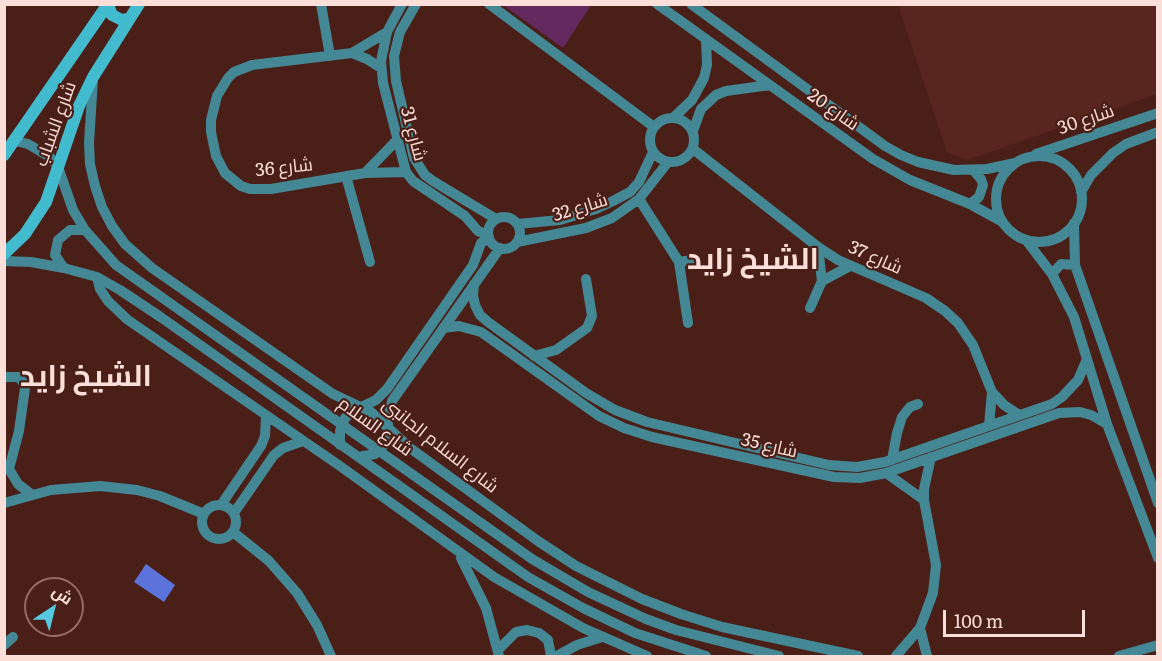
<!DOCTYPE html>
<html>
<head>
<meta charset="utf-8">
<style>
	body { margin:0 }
	#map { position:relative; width:1162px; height:661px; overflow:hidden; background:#4a1f17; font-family:Literata,Cairo,serif }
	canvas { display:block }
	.frame { position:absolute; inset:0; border:6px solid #fddfd9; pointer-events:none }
	.north { position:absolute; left:24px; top:577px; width:60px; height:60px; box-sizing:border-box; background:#4a1f17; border:2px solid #926c65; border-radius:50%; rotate:35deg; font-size:16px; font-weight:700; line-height:24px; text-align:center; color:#fddfd9 }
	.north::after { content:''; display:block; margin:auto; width:21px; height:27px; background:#55cadf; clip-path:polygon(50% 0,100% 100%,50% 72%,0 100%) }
	.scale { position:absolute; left:943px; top:610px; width:142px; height:27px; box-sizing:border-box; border:3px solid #fddfd9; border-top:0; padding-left:8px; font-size:18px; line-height:21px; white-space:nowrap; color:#fddfd9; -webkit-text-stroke:4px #4a1f17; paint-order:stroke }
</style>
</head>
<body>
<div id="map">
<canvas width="1162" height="661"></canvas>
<div class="frame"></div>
<div class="north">ش</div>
<div class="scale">100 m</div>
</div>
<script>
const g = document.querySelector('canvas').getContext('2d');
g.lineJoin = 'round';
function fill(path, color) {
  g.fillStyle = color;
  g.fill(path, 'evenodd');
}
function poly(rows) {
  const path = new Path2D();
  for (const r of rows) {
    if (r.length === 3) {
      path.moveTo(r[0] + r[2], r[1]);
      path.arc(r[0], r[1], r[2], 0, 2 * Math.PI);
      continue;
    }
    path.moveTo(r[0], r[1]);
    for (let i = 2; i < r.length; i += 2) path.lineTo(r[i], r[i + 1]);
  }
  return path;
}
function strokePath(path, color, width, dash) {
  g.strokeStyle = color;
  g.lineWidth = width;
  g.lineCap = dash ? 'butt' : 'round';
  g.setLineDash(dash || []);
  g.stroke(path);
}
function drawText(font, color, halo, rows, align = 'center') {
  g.font = font + ' Literata,Cairo,serif';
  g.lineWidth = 4.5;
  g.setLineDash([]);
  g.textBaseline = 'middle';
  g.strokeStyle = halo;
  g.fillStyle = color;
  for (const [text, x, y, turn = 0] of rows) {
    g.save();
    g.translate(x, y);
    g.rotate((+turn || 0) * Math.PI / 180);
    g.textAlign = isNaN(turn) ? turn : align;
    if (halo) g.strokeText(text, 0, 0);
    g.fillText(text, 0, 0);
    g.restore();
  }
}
const built = poly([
	[898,5,1157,5,1157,94,967,160,947,152]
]);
const green = poly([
	[503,5,591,5,563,48]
]);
const water = poly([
	[146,564,175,585,164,602,134,582]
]);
const street = poly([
	[321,4,330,56],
	[402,4,387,32,381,61,383,83,406,172,413,181,465,216,478,231,488,235],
	[416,4,400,32,394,56,396,81,414,158,425,175,433,181,496,219],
	[489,4,654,127],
	[657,4,873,159,910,180,970,204,1001,221],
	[691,4,885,146,901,155,918,162,954,170,987,169,1015,163],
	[387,32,352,53,252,65,234,72,228,78,217,96,211,120,211,132,216,156,225,173,241,186,250,189,271,189,365,173,406,172],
	[352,53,367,59,381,68],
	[93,80,89,143,90,164,95,186,102,207,112,226,125,244,152,268,333,394,371,412,410,448,538,541,576,566,642,599,681,614,722,627,858,656],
	[672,140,22],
	[673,118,692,100,704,78,707,65,706,39],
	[693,131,701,109,716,95,726,91,770,85],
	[15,141,28,144,50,157,58,167,73,210,85,230,116,265,532,559,588,592,646,619,676,630,779,656],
	[693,149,818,247,838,260,926,298,945,311,958,323,973,345,992,392,1004,405,1019,415],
	[1036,154,1158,113],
	[1039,199,43],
	[365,173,397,140],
	[346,176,370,262],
	[1081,192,1091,175,1113,153,1126,144,1158,132],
	[639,199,679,262,688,323],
	[970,204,979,197,983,185,981,179,973,170],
	[504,233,16],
	[1074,223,1075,265,1158,503],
	[517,224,560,220,596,209,613,201,630,192,639,182,653,152],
	[1026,240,1052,274,1074,317,1107,424,1158,558],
	[517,242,586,228,612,218,639,199,668,162],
	[4,261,31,262,64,268,97,277,120,290,162,318,528,577,583,608,635,633,706,656],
	[679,262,692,260],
	[64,268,55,255,58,240,70,230,85,230],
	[1052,274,1061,264,1075,265],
	[97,277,100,289,108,301,128,320,340,466,494,577,583,628,647,656],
	[822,281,850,266],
	[474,284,473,295,475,305,480,315,488,322,586,393,615,410,647,422,829,465,857,467,885,462,1052,404,1062,397,1078,380,1087,359],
	[810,308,822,281,818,247],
	[443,328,459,326,481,332,599,416,624,428,652,437,834,477,860,478,886,473,1059,413,1080,412,1091,415,1107,424],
	[534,356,556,350,587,328,592,316,586,279],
	[4,377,18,377,23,382,25,388,19,431,9,469,18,484,31,494],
	[989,426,992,392],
	[340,445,340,431,345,418,355,410,376,400,387,389,473,265,481,243,489,237],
	[358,457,375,454,384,445,388,432,388,417,392,401,500,248],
	[892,460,897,433,902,417,910,407,918,404],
	[886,473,924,500],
	[4,503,51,490,100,486,137,490,160,496,204,514],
	[221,505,261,446,265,436,266,415],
	[219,522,17],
	[234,513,274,455,283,448,303,441],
	[233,532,269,561,297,593,317,625,331,656],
	[461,558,486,608,499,656],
	[920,628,927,656],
	[4,645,13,637],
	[498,650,516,632,527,630,539,633,548,640,551,656],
	[557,656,577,645,602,637],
	[896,656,920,628,933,593,936,565,924,500,924,489,931,457],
	[1119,656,1158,645]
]);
const secondary = poly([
	[108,5,112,15,122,20,128,19],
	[4,155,108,4],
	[4,254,25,234,46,202,79,106,93,77,139,4]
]);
const streetNames = [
	["شارع 20",833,110,35],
	["شارع 30",1086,120,-19],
	["شارع الشباب",56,124,-70],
	["شارع 31",413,134,75],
	["شارع 36",284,168,-6],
	["شارع 32",580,208,-17],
	["شارع 37",875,258,24],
	["شارع السلام",375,427,36],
	["شارع السلام الجانبى",440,446,38],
	["شارع 35",769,446,13]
];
const townNames = [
	["الشيخ زايد",753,260],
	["الشيخ زايد",86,377]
];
fill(built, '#58261e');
fill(green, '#63295e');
fill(water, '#5c73db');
strokePath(street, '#438894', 10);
strokePath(secondary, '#42bbcf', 12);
drawText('18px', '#fddfd9', '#4a1f17', streetNames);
drawText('bold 30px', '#fddfd9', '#4a1f17', townNames);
</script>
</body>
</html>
